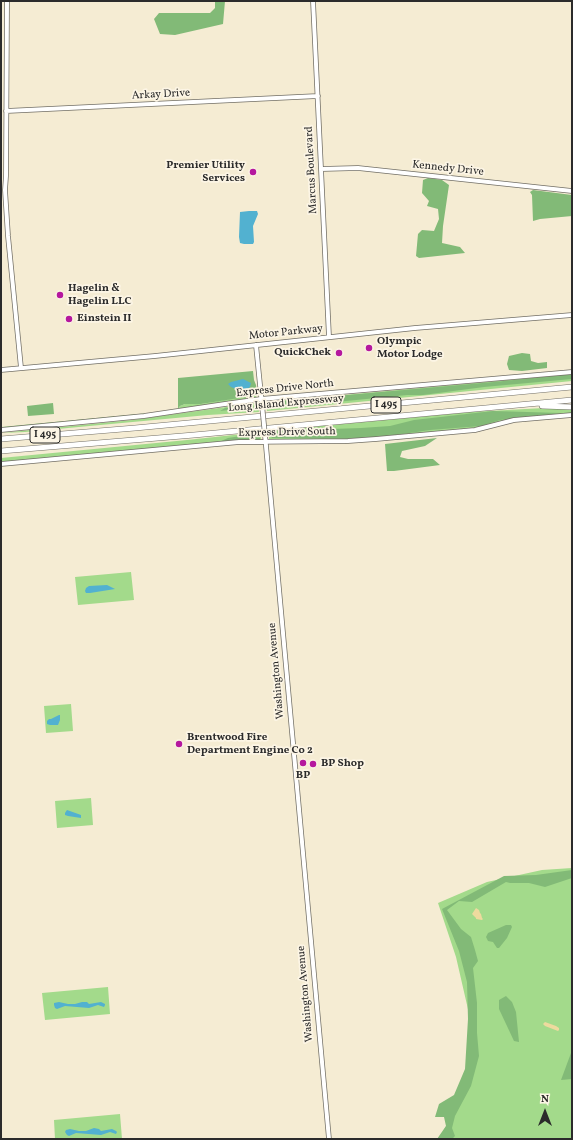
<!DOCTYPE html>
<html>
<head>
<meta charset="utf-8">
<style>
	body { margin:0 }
	#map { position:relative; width:573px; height:1140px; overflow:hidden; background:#f5ecd3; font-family:Vollkorn,serif }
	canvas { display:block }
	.frame { position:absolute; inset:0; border:2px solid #2b2b2b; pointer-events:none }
	.north { position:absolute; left:525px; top:1092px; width:40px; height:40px; -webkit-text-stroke:3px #fcf5e5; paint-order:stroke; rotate:0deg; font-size:11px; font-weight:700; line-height:16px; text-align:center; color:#2b2b2b }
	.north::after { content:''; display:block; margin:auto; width:14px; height:18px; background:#2b2b2b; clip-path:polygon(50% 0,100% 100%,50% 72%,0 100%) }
</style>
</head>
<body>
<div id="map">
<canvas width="573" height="1140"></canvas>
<div class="frame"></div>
<div class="north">N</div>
</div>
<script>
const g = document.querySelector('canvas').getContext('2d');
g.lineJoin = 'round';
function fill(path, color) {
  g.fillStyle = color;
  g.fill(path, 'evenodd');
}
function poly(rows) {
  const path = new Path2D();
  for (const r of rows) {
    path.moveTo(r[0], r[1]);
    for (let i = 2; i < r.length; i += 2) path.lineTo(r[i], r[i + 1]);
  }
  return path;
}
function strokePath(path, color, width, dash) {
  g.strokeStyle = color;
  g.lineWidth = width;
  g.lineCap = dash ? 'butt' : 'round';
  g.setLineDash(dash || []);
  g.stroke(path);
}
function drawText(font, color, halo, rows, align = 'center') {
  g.font = font + ' Vollkorn,serif';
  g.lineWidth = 3.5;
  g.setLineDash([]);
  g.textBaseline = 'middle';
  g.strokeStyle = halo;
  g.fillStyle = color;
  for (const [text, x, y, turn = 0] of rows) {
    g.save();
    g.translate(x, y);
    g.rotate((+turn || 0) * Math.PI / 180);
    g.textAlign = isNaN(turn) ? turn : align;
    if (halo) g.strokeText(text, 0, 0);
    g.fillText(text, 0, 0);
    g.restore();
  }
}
const green = poly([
	[572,374,572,381,267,411,266,403,268,402],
	[257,394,256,397,253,398,248,399,248,397,246,397,246,399,178,409,180,406,185,404,201,404],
	[255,403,258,403,258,405,259,412,208,415,25,432,1,433,132,420],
	[544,408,572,409,572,413,516,419,475,428,360,439,271,440,269,439,269,438,268,431,470,412],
	[149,413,138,415,1,428,1,427],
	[261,432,261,439,260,440,1,462,1,458,187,440],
	[131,572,134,600,78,605,75,577],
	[71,704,73,731,46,733,44,706],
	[91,798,93,825,57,828,55,801],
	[572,868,572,1139,439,1139,451,1117,466,1069,470,1018,456,957,438,903,487,882,542,870],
	[108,987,110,1014,45,1020,42,993],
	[120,1114,122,1139,55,1139,54,1120]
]);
const forest = poly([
	[215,1,225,1,223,24,175,35,160,34,154,19,159,13,210,13,215,8],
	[428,178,442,180,449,185,443,226,442,243,460,247,465,253,419,258,416,256,418,234,422,230,434,231,439,219,438,209,427,206,429,201,422,193,423,180],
	[533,190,572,195,572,216,540,219,533,221,532,195,530,192],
	[522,353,530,354,531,361,538,363,547,362,547,368,522,371,509,370,507,364,509,356],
	[253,371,254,380,256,385,257,394,252,396,201,404,185,404,180,406,178,409,178,378],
	[572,374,572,379,484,387,423,395,407,395,275,408,269,402,494,382],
	[53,403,54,414,28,416,27,406],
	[251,406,256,409,238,409,220,411,225,408],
	[493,411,561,413,500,420,481,426,430,430,396,435,356,439,272,438,269,433,273,431,361,428,390,426,414,420],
	[260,433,260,439,219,442,228,438],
	[437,438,425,446,402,451,400,457,408,459,433,459,440,465,394,471,387,471,385,444],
	[572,870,572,878,545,887,529,883,510,883,506,882,472,902,459,901,447,910,461,929,471,937,475,950,478,961,473,968,477,1003,477,1033,479,1056,471,1086,455,1116,452,1128,455,1136,452,1139,437,1139,446,1126,444,1117,435,1117,439,1104,454,1095,465,1069,468,1019,467,982,459,951,442,909,504,876,536,875],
	[506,925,511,925,512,927,507,938,499,948,497,948,493,942,488,941,486,937,488,933],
	[506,996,512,1002,516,1012,519,1042,514,1041,499,1009,499,1000],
	[571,1053,572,1055,572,1079,561,1080]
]);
const sand = poly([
	[476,908,479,910,480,913,481,914,482,918,483,919,482,920,476,919,476,918,472,914],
	[545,1022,556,1026,559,1028,559,1030,558,1031,545,1026,543,1024]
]);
const water = poly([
	[249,211,257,211,258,214,253,226,254,242,253,244,244,244,240,243,239,237,240,212],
	[243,379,251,383,250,387,247,389,243,390,236,389,231,387,228,384,231,382],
	[107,585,115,589,90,593,86,593,85,591,86,588,89,586],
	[59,715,60,715,60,720,58,725,50,725,47,724,47,721,49,719,51,719],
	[67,810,81,815,81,818,68,816,65,815,65,813],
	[59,1002,68,1004,75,1004,82,1002,87,1002,89,1004,101,1002,105,1004,105,1005,104,1007,98,1005,89,1008,65,1006,57,1009,55,1008,54,1005,54,1003],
	[94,1128,99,1129,101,1131,112,1129,116,1131,117,1132,116,1134,110,1132,101,1135,76,1133,69,1136,67,1135,65,1132,66,1130,70,1129,79,1131,86,1131]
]);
const secondary = poly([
	[7,1,6,176,5,190,8,236,21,368],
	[313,1,329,337],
	[6,111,318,96],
	[321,169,358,168,572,191],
	[256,345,262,405],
	[1,370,155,356,415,328,572,315],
	[1,430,144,416,225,404,261,399,572,372],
	[265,435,329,1139],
	[1,464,239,442,348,441,376,439,475,430,514,420,572,415]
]);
const highway = poly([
	[542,406,572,407],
	[1,439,135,428,572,387],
	[1,451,194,435,572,400]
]);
const secondaryBridge = poly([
	[262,405,265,435]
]);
const markers = [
	[253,172,4,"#b5179e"],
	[60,295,4,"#b5179e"],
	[69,319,4,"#b5179e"],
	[369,348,4,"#b5179e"],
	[339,353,4,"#b5179e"],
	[179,744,4,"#b5179e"],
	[303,763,4,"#b5179e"],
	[313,764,4,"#b5179e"]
];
const shields = [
	[386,405,30],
	[45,435,30]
];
const shieldNames = [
	["I 495",386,405],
	["I 495",45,435]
];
const streetNames = [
	["Arkay Drive",161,95,-3],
	["Kennedy Drive",448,169,6],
	["Marcus Boulevard",312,170,-93],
	["Motor Parkway",286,333,-6],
	["Express Drive North",285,389,-6],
	["Long Island Expressway",286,404,-5],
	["Express Drive South",287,433,-1],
	["Washington Avenue",277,671,-95],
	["Washington Avenue",306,994,-95]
];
const poiNames = [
	["Premier Utility",245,166,"right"],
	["Services",245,179,"right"],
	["Hagelin &",68,289],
	["Hagelin LLC",68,302],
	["Einstein II",77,319],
	["Olympic",377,342],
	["Motor Lodge",377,355],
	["QuickChek",331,353,"right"],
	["Brentwood Fire",187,738],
	["Department Engine Co 2",187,751],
	["BP Shop",321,764],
	["BP",303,776,"center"]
];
fill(green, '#a3da8b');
fill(forest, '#82ba77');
fill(sand, '#eeda9e');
fill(water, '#52b1d0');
strokePath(secondary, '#726f66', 5.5);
strokePath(highway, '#726f66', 6);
strokePath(secondary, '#fff', 4);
strokePath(highway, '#fff', 5);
strokePath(secondaryBridge, '#726f66', 5.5, []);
strokePath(secondaryBridge, '#fff', 4);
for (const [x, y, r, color] of markers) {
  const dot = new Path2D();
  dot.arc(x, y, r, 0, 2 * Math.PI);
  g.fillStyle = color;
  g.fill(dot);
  strokePath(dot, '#fcf5e5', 1.5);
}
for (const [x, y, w] of shields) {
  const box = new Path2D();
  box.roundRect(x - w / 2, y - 8, w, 16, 3);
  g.fillStyle = '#fcf5e5';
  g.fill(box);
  strokePath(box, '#2b2b2b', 1);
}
drawText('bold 10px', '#2b2b2b', null, shieldNames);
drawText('11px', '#2b2b2b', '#fcf5e5', streetNames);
drawText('bold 11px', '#2b2b2b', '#fcf5e5', poiNames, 'left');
</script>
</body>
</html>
